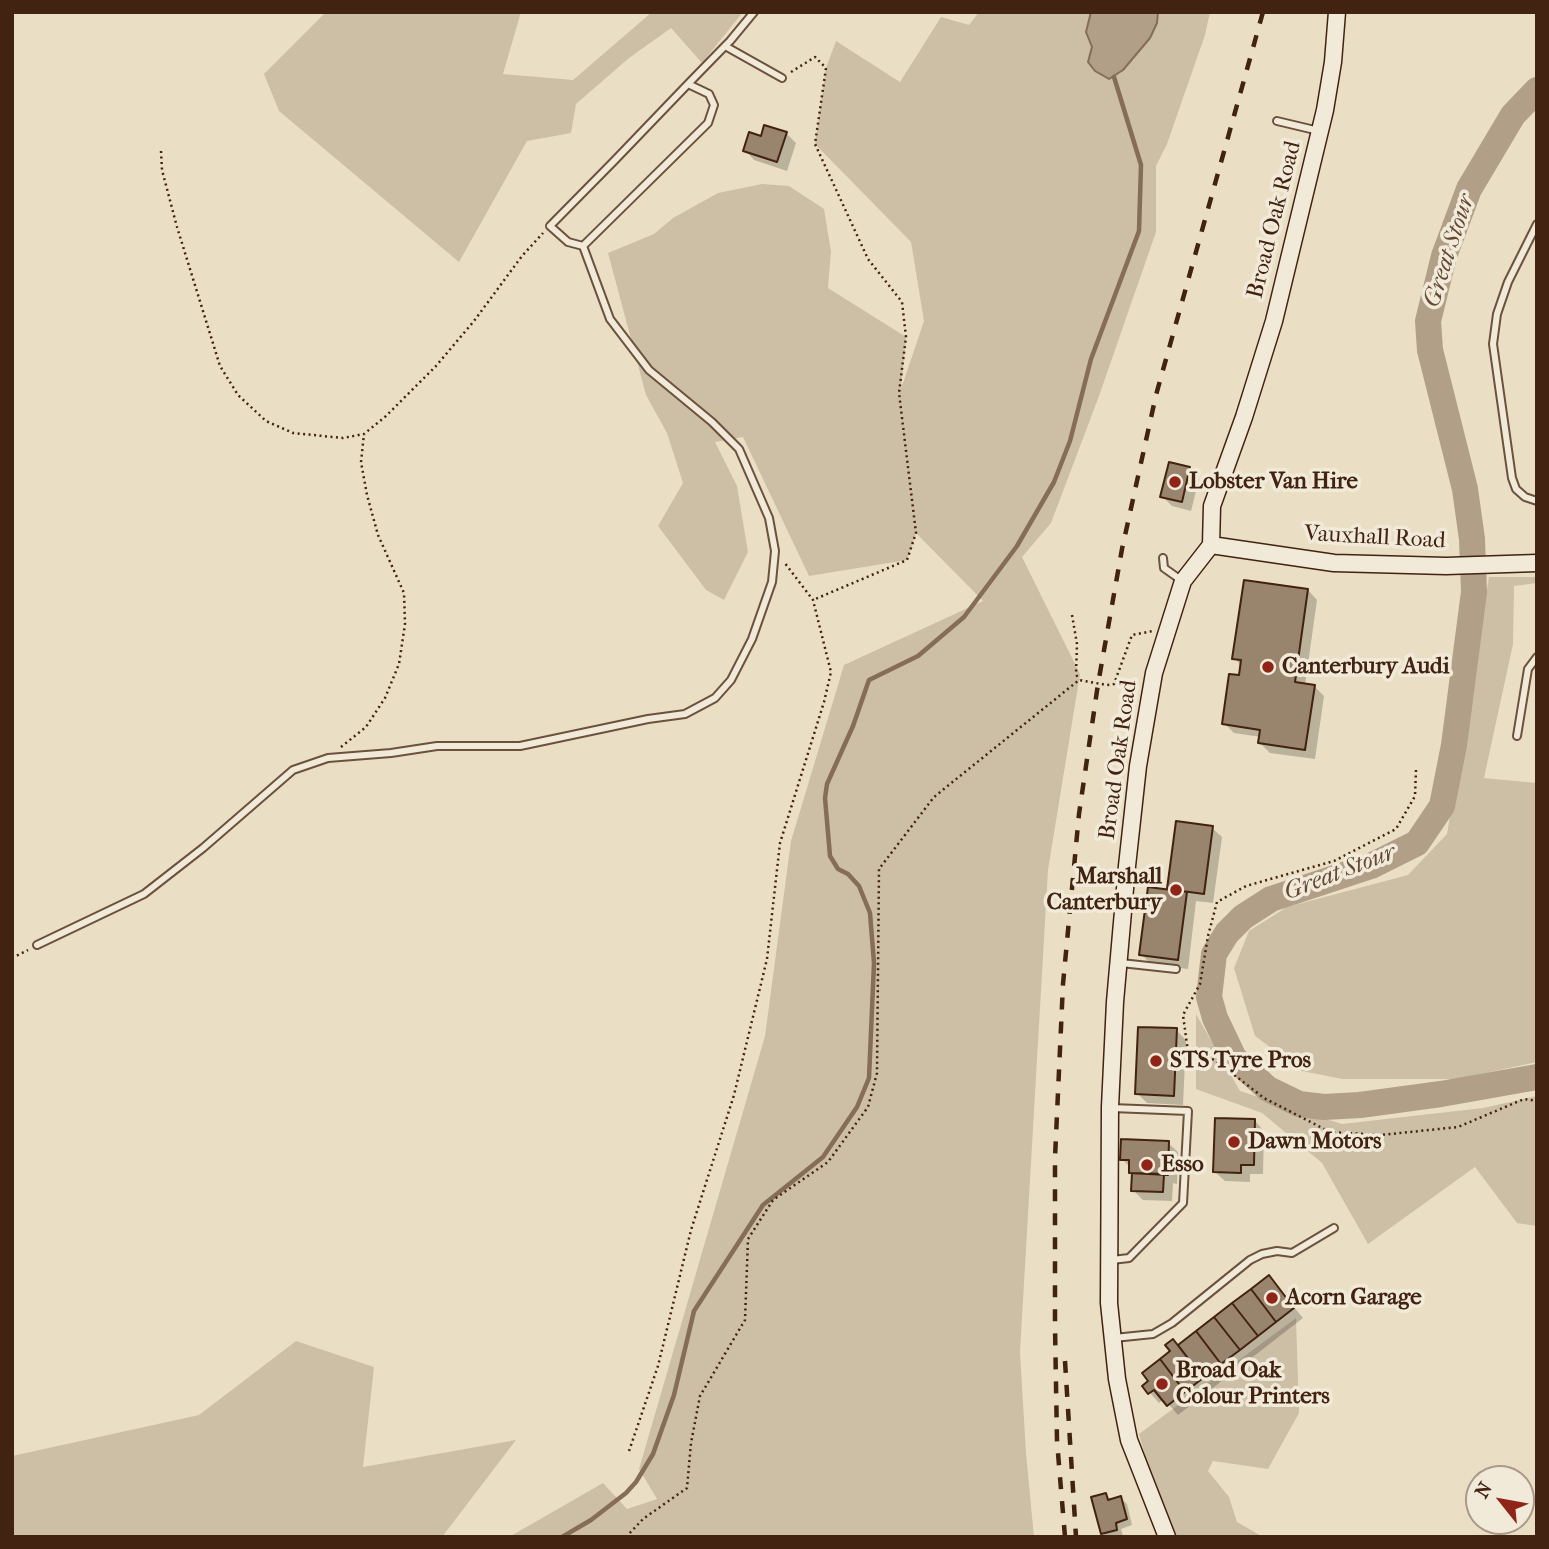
<!DOCTYPE html>
<html>
<head>
<meta charset="utf-8">
<style>
	body { margin:0 }
	#map { position:relative; width:1549px; height:1549px; overflow:hidden; background:#eadfc4; font-family:"IM FELL French Canon",serif }
	canvas { display:block }
	.frame { position:absolute; inset:0; border:14px solid #422210; pointer-events:none }
	.north { position:absolute; left:1465px; top:1465px; width:70px; height:70px; box-sizing:border-box; background:#f1ead9; border:2px solid #ab9a89; border-radius:50%; rotate:301deg; font-size:19px; font-weight:700; line-height:28px; text-align:center; color:#422210 }
	.north::after { content:''; display:block; margin:auto; width:24px; height:32px; background:#8f2418; clip-path:polygon(50% 0,100% 100%,50% 72%,0 100%) }
</style>
</head>
<body>
<div id="map">
<canvas width="1549" height="1549"></canvas>
<div class="frame"></div>
<div class="north">N</div>
</div>
<script>
const g = document.querySelector('canvas').getContext('2d');
g.lineJoin = 'round';
function fill(path, color) {
  g.fillStyle = color;
  g.fill(path, 'evenodd');
}
function poly(rows) {
  const path = new Path2D();
  for (const r of rows) {
    path.moveTo(r[0], r[1]);
    for (let i = 2; i < r.length; i += 2) path.lineTo(r[i], r[i + 1]);
  }
  return path;
}
function strokePath(path, color, width, dash) {
  g.strokeStyle = color;
  g.lineWidth = width;
  g.lineCap = dash ? 'butt' : 'round';
  g.setLineDash(dash || []);
  g.stroke(path);
}
function drawText(font, color, halo, rows, align = 'center') {
  g.font = font + ' "IM FELL French Canon",serif';
  g.lineWidth = 7;
  g.setLineDash([]);
  g.textBaseline = 'middle';
  g.strokeStyle = halo;
  g.fillStyle = color;
  for (const [text, x, y, turn = 0] of rows) {
    g.save();
    g.translate(x, y);
    g.rotate((+turn || 0) * Math.PI / 180);
    g.textAlign = isNaN(turn) ? turn : align;
    if (halo) g.strokeText(text, 0, 0);
    g.fillText(text, 0, 0);
    g.restore();
  }
}
const green = poly([
	[326,12,521,12,503,74,573,80,652,12,743,12,702,63,671,28,629,58,576,104,571,133,527,141,459,262,279,111,264,74],
	[979,12,1210,12,1205,35,1167,144,1156,166,1156,232,1099,396,1051,523,1022,557,1080,674,1048,870,1020,1352,1026,1453,1034,1537,509,1537,603,1483,627,1509,657,1499,639,1469,765,1036,791,841,844,665,983,601,916,533,907,560,809,576,743,437,715,442,737,486,748,552,724,600,706,590,658,526,683,483,667,433,646,395,608,253,654,234,673,218,718,193,762,184,789,186,824,209,831,251,828,288,906,337,901,389,924,321,911,242,815,144,826,68,836,41,900,82,941,17,969,25],
	[1489,577,1537,577,1537,583,1514,586,1513,644,1484,778,1537,783,1537,1062,1458,1079,1342,1079,1302,1071,1255,1036,1234,968,1249,931,1287,907,1408,875,1447,834],
	[1196,1014,1240,1091,1342,1124,1483,1108,1537,1096,1537,1226,1517,1223,1475,1167,1368,1244,1322,1163,1262,1113,1196,1089],
	[1296,1318,1299,1413,1268,1469,1213,1461,1208,1471,1229,1497,1237,1522,1263,1537,1167,1537,1139,1434],
	[296,1341,374,1367,363,1467,516,1440,442,1537,12,1537,12,1456,199,1415]
]);
const water = poly([
	[1091,12,1158,12,1157,23,1150,38,1123,70,1109,79,1095,71,1088,62,1092,47,1086,32,1091,12]
]);
const shadow = poly([
	[786,133,796,143,787,171,754,160,745,150,762,138],
	[1189,469,1199,479,1191,511,1172,506,1162,496],
	[1308,590,1317,600,1305,685,1314,686,1324,696,1315,759,1270,753,1260,743,1261,737,1234,733,1224,723,1240,677,1242,666,1234,658],
	[1177,823,1212,828,1222,837,1213,903,1196,901,1188,969,1151,964,1141,954,1169,891],
	[1176,1030,1186,1040,1183,1105,1147,1103,1137,1093],
	[1255,1121,1264,1131,1263,1174,1250,1174,1250,1182,1225,1181,1215,1172],
	[1168,1143,1178,1152,1177,1184,1173,1183,1172,1201,1143,1200,1133,1190,1134,1175,1131,1168,1122,1159],
	[1269,1277,1303,1318,1178,1415,1164,1399,1159,1403,1144,1386,1178,1347],
	[1106,1495,1112,1500,1120,1498,1127,1504,1132,1525,1121,1529,1123,1536,1106,1537,1102,1533]
]);
const stream = poly([
	[562,1537,591,1520,626,1493,636,1482,653,1454,674,1395,694,1311,763,1205,823,1157,857,1107,869,1078,874,963,870,913,859,886,848,874,838,869,830,856,825,798,827,784,853,726,869,680,918,656,964,617,1017,546,1054,482,1070,441,1091,359,1139,231,1141,165,1114,77]
]);
const river = poly([
	[1537,90,1513,115,1469,189,1444,256,1428,321,1430,350,1465,489,1472,539,1474,592,1454,745,1442,806,1417,843,1371,866,1271,899,1243,917,1227,933,1214,954,1209,997,1215,1018,1234,1058,1268,1089,1299,1104,1324,1107,1360,1105,1441,1094,1537,1077]
]);
const building = poly([
	[764,125,787,132,777,162,743,151,749,132,761,136,764,125],
	[1169,462,1190,467,1182,502,1160,497,1169,462],
	[1244,580,1308,589,1295,682,1315,685,1305,750,1258,743,1260,730,1222,724,1229,674,1239,675,1241,660,1232,659,1244,580],
	[1176,821,1213,826,1204,894,1167,889,1176,821],
	[1148,887,1187,892,1178,960,1139,955,1148,887],
	[1138,1027,1177,1028,1174,1096,1135,1094,1138,1027],
	[1215,1118,1255,1119,1254,1165,1241,1165,1241,1173,1213,1172,1215,1118],
	[1121,1139,1169,1141,1168,1175,1129,1173,1129,1160,1120,1160,1121,1139],
	[1132,1173,1164,1174,1163,1192,1131,1191,1132,1173],
	[1269,1275,1294,1308,1276,1322,1251,1289,1269,1275],
	[1251,1289,1276,1322,1258,1336,1232,1303,1251,1289],
	[1232,1303,1258,1336,1240,1350,1214,1317,1232,1303],
	[1214,1317,1240,1350,1221,1364,1196,1331,1214,1317],
	[1196,1331,1221,1364,1203,1378,1178,1345,1196,1331],
	[1173,1339,1203,1378,1185,1392,1160,1359,1170,1351,1165,1345,1173,1339],
	[1160,1359,1185,1392,1167,1406,1154,1390,1148,1394,1142,1386,1148,1381,1142,1373,1160,1359],
	[1106,1493,1108,1500,1121,1496,1127,1519,1116,1523,1117,1530,1101,1534,1091,1497,1106,1493]
]);
const path = poly([
	[791,72,815,57,826,68,815,144,868,259,902,302,906,337,899,393,916,533,907,560,813,600],
	[161,151,162,170,177,227,220,366,238,395,266,421,293,433,343,438,364,434,386,416,436,366,474,321,522,256,543,233],
	[1072,615,1077,644,1076,674,1079,680],
	[341,747,366,727,385,698,399,664,405,624,404,593,378,535,367,495,361,462,364,434],
	[1416,770,1415,796,1396,829,1334,861,1246,886,1217,902,1208,936,1200,984,1183,1015,1188,1052,1215,1060,1264,1098,1330,1132,1381,1135,1458,1127,1524,1099,1537,1101],
	[12,958,28,950],
	[629,1451,658,1366,691,1230,734,1095,767,959,780,843,824,702,831,672,813,600,784,562],
	[626,1537,643,1519,687,1488,691,1443,700,1396,745,1320,748,1239,773,1200,828,1162,868,1107,877,1073,879,869,934,797,1079,680,1107,685,1114,684,1132,635,1153,631]
]);
const lane = poly([
	[725,46,782,78],
	[688,84,709,94,714,105,708,123,583,246,568,242,550,226,615,160,688,84,725,46,730,41,754,12],
	[1277,121,1319,131],
	[1537,224,1508,282,1497,314,1493,344,1512,478,1516,489,1525,497,1537,501],
	[1163,558,1164,568,1181,580],
	[1517,736,1528,669,1537,657],
	[37,945,144,894,203,848,293,770,328,758,391,753,437,746,520,746,648,719,685,714,715,698,731,680,752,639,772,582,775,551,769,518,739,449,712,422,649,370,610,319,583,246],
	[1121,963,1176,969],
	[1112,1260,1129,1258,1183,1203,1188,1111,1112,1108],
	[1114,1338,1153,1334,1172,1323,1250,1260,1262,1254,1277,1251,1292,1253,1334,1228]
]);
const secondary = poly([
	[1211,545,1334,563,1446,566,1537,563],
	[1167,1537,1129,1440,1117,1379,1109,1303,1110,1107,1115,1002,1127,866,1138,766,1154,673,1183,581,1211,545,1212,506,1244,417,1274,321,1325,110,1333,62,1337,12]
]);
const rail = poly([
	[1065,1361,1076,1537],
	[1065,1537,1057,1441,1055,1327,1055,1158,1063,984,1079,814,1098,684,1122,549,1156,395,1263,12]
]);
const markers = [
	[1175,482,7,"#8f2418"],
	[1268,667,7,"#8f2418"],
	[1176,890,7,"#8f2418"],
	[1156,1061,7,"#8f2418"],
	[1234,1142,7,"#8f2418"],
	[1147,1165,7,"#8f2418"],
	[1272,1298,7,"#8f2418"],
	[1162,1384,7,"#8f2418"]
];
const streetNames = [
	["Broad Oak Road",1275,220,-76],
	["Vauxhall Road",1375,538,3],
	["Broad Oak Road",1119,760,-82]
];
const poiNames = [
	["Lobster Van Hire",1189,482],
	["Canterbury Audi",1282,667],
	["Marshall",1162,877,"right"],
	["Canterbury",1162,903,"right"],
	["STS Tyre Pros",1170,1061],
	["Dawn Motors",1248,1142],
	["Esso",1161,1165],
	["Acorn Garage",1286,1298],
	["Broad Oak",1176,1371],
	["Colour Printers",1176,1397]
];
const waterNames = [
	["Great Stour",1450,251,-72],
	["Great Stour",1340,873,-21]
];
fill(green, '#cdbfa5');
fill(water, '#b19f87');
strokePath(water, '#856d57', 2);
fill(shadow, '#0003');
strokePath(stream, '#856d57', 4.5);
strokePath(river, '#b19f87', 26);
fill(building, '#99846e');
strokePath(building, '#422210', 2);
strokePath(lane, '#6c513d', 10);
strokePath(secondary, '#422210', 19);
strokePath(path, '#422210', 2.5, [2, 3.5]);
strokePath(lane, '#f1ead9', 6);
strokePath(secondary, '#f1ead9', 16);
strokePath(rail, '#422210', 4.5, [12, 12]);
for (const [x, y, r, color] of markers) {
  const dot = new Path2D();
  dot.arc(x, y, r, 0, 2 * Math.PI);
  g.fillStyle = color;
  g.fill(dot);
  strokePath(dot, '#f1ead9', 2.5);
}
drawText('23px', '#422210', '#f1ead9', streetNames);
drawText('bold 23px', '#422210', '#f1ead9', poiNames, 'left');
drawText('italic 24px', '#634834', '#f1ead9', waterNames);
</script>
</body>
</html>
